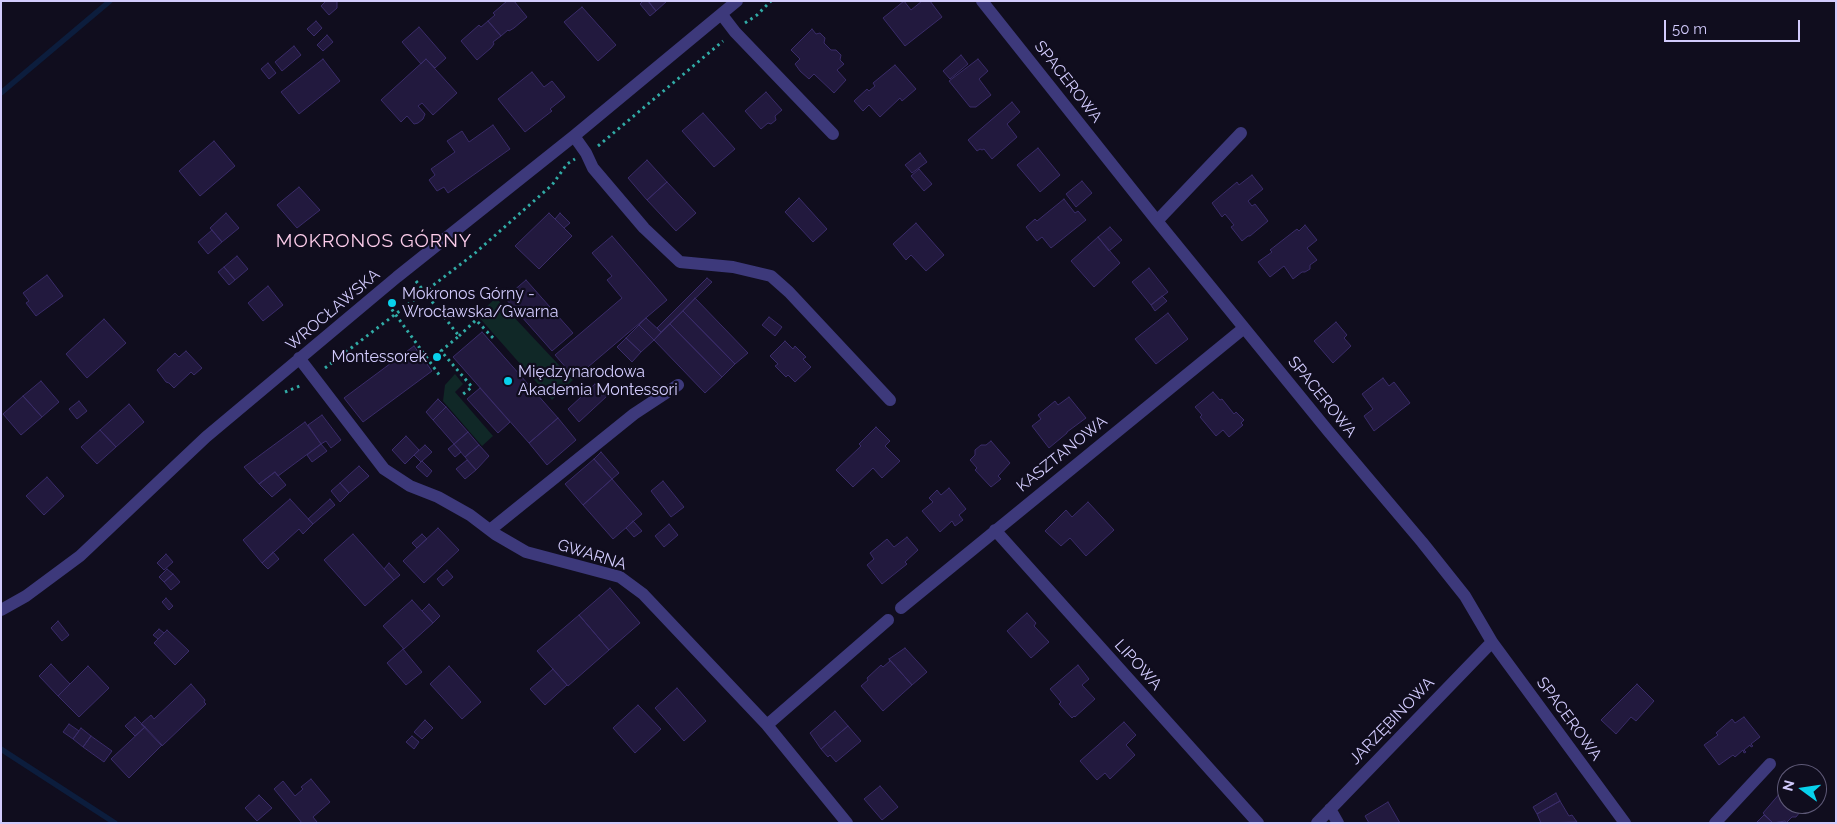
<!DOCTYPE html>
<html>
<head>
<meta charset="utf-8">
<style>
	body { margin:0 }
	#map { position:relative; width:1837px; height:824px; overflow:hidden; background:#100d1e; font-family:Raleway,sans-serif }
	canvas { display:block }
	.frame { position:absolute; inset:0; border:2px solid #d2cbfd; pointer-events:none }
	.north { position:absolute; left:1777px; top:764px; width:50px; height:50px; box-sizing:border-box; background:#100d1e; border:1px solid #5e5977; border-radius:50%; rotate:284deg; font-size:14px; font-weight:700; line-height:20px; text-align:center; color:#d2cbfd }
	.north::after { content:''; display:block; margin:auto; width:18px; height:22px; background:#08d1ec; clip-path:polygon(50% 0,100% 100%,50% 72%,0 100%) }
	.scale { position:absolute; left:1664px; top:20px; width:136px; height:22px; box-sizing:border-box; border:2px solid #d2cbfd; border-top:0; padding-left:6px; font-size:15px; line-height:18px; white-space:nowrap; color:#d2cbfd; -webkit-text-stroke:4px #100d1e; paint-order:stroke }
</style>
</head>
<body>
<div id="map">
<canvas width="1837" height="824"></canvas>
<div class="frame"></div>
<div class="north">N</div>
<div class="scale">50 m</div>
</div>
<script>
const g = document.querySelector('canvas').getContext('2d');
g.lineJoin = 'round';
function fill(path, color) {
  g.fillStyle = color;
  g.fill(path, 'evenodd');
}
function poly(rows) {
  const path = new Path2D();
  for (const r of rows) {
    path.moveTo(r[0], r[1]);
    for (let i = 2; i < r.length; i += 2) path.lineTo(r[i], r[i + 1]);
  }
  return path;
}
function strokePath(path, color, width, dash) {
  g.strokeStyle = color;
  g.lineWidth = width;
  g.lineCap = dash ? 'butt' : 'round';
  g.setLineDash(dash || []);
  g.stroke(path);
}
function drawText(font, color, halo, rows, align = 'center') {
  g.font = font + ' Raleway,sans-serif';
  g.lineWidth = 4.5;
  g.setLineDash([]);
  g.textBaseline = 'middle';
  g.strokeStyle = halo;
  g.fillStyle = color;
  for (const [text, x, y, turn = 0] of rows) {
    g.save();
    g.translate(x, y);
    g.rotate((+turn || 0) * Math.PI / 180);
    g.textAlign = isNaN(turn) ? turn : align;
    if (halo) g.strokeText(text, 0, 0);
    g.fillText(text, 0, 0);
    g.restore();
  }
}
const green = poly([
	[496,298,573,380,552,400,477,315],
	[455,374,463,384,455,392,493,436,482,446,443,401,445,385]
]);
const stream = poly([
	[1,93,110,1],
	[1,749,115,823]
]);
const building = poly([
	[326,1,337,1,337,8,329,15,321,6,326,1],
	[507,1,514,1,527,17,514,28,509,31,508,30,501,36,488,21,495,15,493,13,507,1],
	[643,1,648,1,656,11,650,16,640,4,643,1],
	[648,1,667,1,656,11,648,1],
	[904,1,911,10,922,1,930,1,942,17,905,46,883,18,904,1],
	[582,7,616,45,598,61,564,22,582,7],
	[316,21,322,28,314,36,307,29,316,21],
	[488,21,501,36,493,42,494,44,491,48,477,60,461,41,479,25,481,27,488,21],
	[419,27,446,58,435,68,426,59,421,64,402,42,419,27],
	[812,29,816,34,820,33,825,38,824,43,831,50,836,50,841,55,840,60,844,64,837,70,846,80,834,93,814,74,809,79,800,71,795,64,800,59,791,50,812,29],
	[327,35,333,42,323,51,317,45,327,35],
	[294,46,301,55,282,71,275,62,294,46],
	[961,55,968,64,950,79,943,71,961,55],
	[323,59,340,81,299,114,281,92,323,59],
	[426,59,457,93,433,115,422,103,418,106,425,114,423,119,418,123,414,124,407,116,401,122,381,100,426,59],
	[978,59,988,71,979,79,991,95,976,107,970,107,949,81,978,59],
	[268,63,276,73,269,79,261,69,268,63],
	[895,65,916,89,902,101,900,98,880,117,869,105,863,111,854,101,867,89,869,91,875,86,873,83,895,65],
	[532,72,544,87,552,81,565,97,550,109,552,111,525,132,498,99,532,72],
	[766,92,782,110,775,116,776,120,771,124,768,123,761,129,745,111,766,92],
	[1012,102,1020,112,1007,124,1017,137,992,159,984,149,982,150,980,149,977,151,968,140,1012,102],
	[703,113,735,149,714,167,682,131,703,113],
	[493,125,510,149,448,193,444,187,437,191,429,180,435,175,431,169,455,152,447,141,462,131,469,142,493,125],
	[214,141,235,166,200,196,179,171,214,141],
	[1038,148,1060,175,1040,192,1017,165,1038,148],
	[920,153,927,162,912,173,905,165,920,153],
	[647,160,667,182,647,200,628,178,647,160],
	[919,169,932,184,924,191,911,176,919,169],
	[1252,175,1263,189,1248,201,1252,206,1255,204,1268,221,1250,236,1248,236,1242,241,1231,227,1234,225,1225,214,1222,217,1212,203,1237,182,1239,185,1252,175],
	[1082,181,1092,193,1076,207,1066,194,1082,181],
	[667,182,696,213,676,231,647,200,667,182],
	[299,187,320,210,297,228,277,205,299,187],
	[799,198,827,229,813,242,785,212,799,198],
	[1064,199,1075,213,1078,211,1086,220,1051,248,1042,237,1037,241,1026,227,1035,219,1037,221,1064,199],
	[226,213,239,228,222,242,210,228,226,213],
	[549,213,572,236,539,269,515,246,549,213],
	[560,213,570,223,564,228,555,219,560,213],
	[916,223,944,255,926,271,911,255,906,260,893,244,916,223],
	[1305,225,1317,240,1307,248,1317,260,1310,265,1310,269,1305,272,1302,272,1293,279,1284,266,1270,277,1258,262,1272,252,1270,250,1297,229,1299,231,1305,225],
	[1110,227,1122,240,1109,251,1098,237,1110,227],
	[212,230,222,242,208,254,198,242,212,230],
	[612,236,667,300,575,378,555,355,622,298,607,280,612,276,592,253,612,236],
	[1098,237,1120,263,1094,287,1071,261,1098,237],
	[237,256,248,269,235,280,224,267,237,256],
	[224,267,235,280,229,285,218,272,224,267],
	[1149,268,1168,292,1151,305,1132,282,1149,268],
	[47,275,63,296,36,316,26,303,29,301,23,293,47,275],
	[707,278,712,282,661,332,657,328,707,278],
	[526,280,573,333,552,351,505,298,526,280],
	[268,286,283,305,263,321,248,303,268,286],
	[1162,296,1167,301,1155,311,1151,305,1162,296],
	[695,298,748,353,735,364,683,311,695,298],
	[683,311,735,364,722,377,670,324,683,311],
	[1168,313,1188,339,1156,364,1135,339,1168,313],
	[769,317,782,327,775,336,762,325,769,317],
	[646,318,661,332,654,340,639,325,646,318],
	[104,319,126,343,87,378,66,354,104,319],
	[1336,322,1347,335,1344,338,1351,346,1333,363,1314,341,1336,322],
	[670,324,722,377,705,393,654,340,670,324],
	[639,325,654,340,641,352,626,338,639,325],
	[482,332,558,418,529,443,453,357,482,332],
	[626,338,641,352,632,362,617,347,626,338],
	[785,341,793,349,795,346,806,357,803,359,811,367,795,382,788,375,786,377,775,366,778,364,770,356,785,341],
	[414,346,432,371,363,422,344,398,414,346],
	[186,351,202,368,194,375,191,372,174,388,169,383,166,382,157,370,175,353,179,357,186,351],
	[1383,378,1389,386,1394,382,1410,403,1374,431,1364,416,1373,409,1362,394,1383,378],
	[41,381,59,402,42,417,23,396,41,381],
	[595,384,607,396,579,422,568,409,595,384],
	[480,388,510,422,498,433,467,399,480,388],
	[1213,392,1220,400,1222,399,1234,414,1236,412,1244,420,1241,423,1243,425,1229,437,1223,430,1216,436,1200,417,1202,415,1195,407,1213,392],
	[23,396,42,417,21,435,3,414,23,396],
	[1069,397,1086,418,1067,432,1067,433,1049,448,1032,426,1041,419,1038,415,1055,401,1058,405,1069,397],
	[438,399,446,407,433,420,426,412,438,399],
	[79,401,87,411,77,419,69,409,79,401],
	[129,404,144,422,116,447,100,430,129,404],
	[446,407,468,432,454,444,433,420,446,407],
	[322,415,341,440,331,448,326,441,321,444,308,425,322,415],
	[558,418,576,440,547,465,529,443,558,418],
	[305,422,321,444,278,476,275,472,259,484,244,467,305,422],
	[876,427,890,441,885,446,900,461,882,478,873,468,853,487,836,470,861,446,859,444,876,427],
	[100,430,116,447,97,464,81,447,100,430],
	[468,432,479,445,465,457,454,444,468,432],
	[406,436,419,450,405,464,392,450,406,436],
	[991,441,1010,463,998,476,1001,479,991,487,975,470,977,468,970,460,975,455,975,450,981,445,986,445,991,441],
	[321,444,327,451,312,462,307,455,321,444],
	[454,444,461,452,455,457,448,449,454,444],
	[425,445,432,452,421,462,414,455,425,445],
	[479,445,489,456,476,470,465,457,479,445],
	[601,452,619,473,612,479,594,459,601,452],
	[594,459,612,479,583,505,565,484,594,459],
	[467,460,476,470,465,479,456,469,467,460],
	[422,461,432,471,427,477,416,467,422,461],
	[359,466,369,476,349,493,340,483,359,466],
	[275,472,286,485,272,497,259,484,275,472],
	[47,477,64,496,44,515,26,496,47,477],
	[612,479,642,514,613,539,583,505,612,479],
	[663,481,684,507,671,517,651,491,663,481],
	[340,483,349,493,340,502,331,491,340,483],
	[949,488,966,509,959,515,963,520,955,526,952,521,940,532,922,511,933,502,929,498,937,490,941,495,949,488],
	[290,499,313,524,303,534,299,529,262,563,243,540,290,499],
	[330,499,335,505,313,524,308,519,330,499],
	[1088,502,1114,530,1086,556,1070,538,1061,546,1045,531,1066,510,1072,517,1088,502],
	[633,521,642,531,634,537,626,528,633,521],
	[669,524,678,535,664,547,655,536,669,524],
	[438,528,459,550,424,583,403,561,438,528],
	[353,534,394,580,365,606,324,560,353,534],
	[422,534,427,539,417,548,412,543,422,534],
	[907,537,918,550,905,562,907,564,882,584,867,565,874,559,870,553,887,539,894,547,907,537],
	[273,552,279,559,268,569,262,563,273,552],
	[166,554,173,562,164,570,157,563,166,554],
	[389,563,400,575,394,580,384,569,389,563],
	[167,569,173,574,164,582,159,577,167,569],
	[447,570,453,577,443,586,437,579,447,570],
	[173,574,180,582,171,590,164,582,173,574],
	[610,588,640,623,609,650,579,615,610,588],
	[166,598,173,606,169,610,162,602,166,598],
	[412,600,433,623,404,649,383,626,412,600],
	[429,604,440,616,433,623,422,611,429,604],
	[1027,613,1036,623,1034,626,1049,642,1031,658,1007,631,1027,613],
	[579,615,609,650,568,686,537,651,579,615],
	[58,621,69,635,62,641,51,628,58,621],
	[159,629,164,633,158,639,153,635,159,629],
	[167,630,189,651,175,665,154,643,167,630],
	[905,648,927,672,912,685,889,659,905,648],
	[403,649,422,672,406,685,387,663,403,649],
	[889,659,912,685,883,711,861,686,868,680,867,678,881,665,883,667,890,661,889,659],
	[51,664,70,684,58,696,39,676,51,664],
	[1078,665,1089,679,1082,685,1095,699,1075,717,1074,716,1072,718,1059,704,1061,702,1050,689,1078,665],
	[88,666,109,688,79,717,58,696,88,666],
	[449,666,481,702,462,719,430,684,449,666],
	[553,669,567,685,545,705,530,689,553,669],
	[191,684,205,700,204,702,206,704,162,746,141,724,151,715,154,719,191,684],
	[1637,684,1654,701,1636,721,1631,717,1616,734,1601,720,1637,684],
	[677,688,706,721,684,741,655,708,677,688],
	[638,705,661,729,635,753,613,728,638,705],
	[835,711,848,726,821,749,810,733,835,711],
	[135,717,145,727,135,736,125,726,135,717],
	[1744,717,1760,737,1751,744,1753,746,1751,747,1750,745,1744,750,1746,752,1744,753,1743,750,1735,757,1733,755,1719,765,1704,745,1718,735,1716,733,1732,719,1735,723,1744,717],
	[425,720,433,728,422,739,414,732,425,720],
	[1124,722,1136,735,1126,745,1135,755,1110,779,1105,773,1097,780,1080,761,1124,722],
	[69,724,79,731,73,739,63,732,69,724],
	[848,726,861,741,836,762,830,755,828,757,821,749,848,726],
	[145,727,162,745,129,778,111,759,145,727],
	[81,728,91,736,83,747,73,739,81,728],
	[91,736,112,751,104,762,83,747,91,736],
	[412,736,419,742,414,749,406,742,412,736],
	[311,779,330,802,313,817,317,822,316,823,302,823,274,789,283,781,295,796,303,789,301,787,311,779],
	[1787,785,1787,804,1804,804,1800,808,1800,812,1796,817,1792,817,1786,823,1785,821,1773,823,1763,813,1787,785],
	[880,786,898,807,882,820,864,799,880,786],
	[1556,793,1560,801,1537,814,1533,807,1556,793],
	[259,795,272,808,257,821,245,808,259,795],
	[1560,801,1569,816,1572,815,1577,822,1541,823,1537,814,1560,801],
	[1388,802,1400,823,1369,823,1365,816,1388,802],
	[1764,815,1773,823,1756,823,1764,815]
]);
const path = poly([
	[745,23,757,15,771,1],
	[598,146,723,41],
	[416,281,459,336,441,351,472,387,462,395],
	[388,304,440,376],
	[459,336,476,320,495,340],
	[325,368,474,254,552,185,567,164,575,159],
	[285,392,302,385]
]);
const minor = poly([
	[982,1,1157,221,1329,432,1422,542,1465,596,1492,642,1625,823],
	[722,15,735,32,833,134],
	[574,136,586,153,593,168,644,228,680,262,733,267,771,276,789,292,890,400],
	[1157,221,1241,133],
	[299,358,384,469,410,486,438,497,470,515,495,534,526,552,620,577,643,594,767,725,847,823],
	[490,530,634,414,678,385],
	[995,530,1258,823],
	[901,608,1244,328],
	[1,610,26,596,80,556,206,437,397,277,574,136,737,1],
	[767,725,888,620],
	[1330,809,1338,823],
	[1317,823,1492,642],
	[1715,823,1770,764]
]);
const markers = [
	[392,303,5,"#08d1ec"],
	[437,357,5,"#08d1ec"],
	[508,381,5,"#08d1ec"]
];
const streetNames = [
	["SPACEROWA",1068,82,52],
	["WROCŁAWSKA",333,310,-40],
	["SPACEROWA",1322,397,51],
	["KASZTANOWA",1062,454,-39],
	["GWARNA",592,555,17],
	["LIPOWA",1138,665,48],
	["SPACEROWA",1569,719,54],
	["JARZĘBINOWA",1392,721,-46]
];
const poiNames = [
	["Mokronos Górny -",402,294],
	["Wrocławska/Gwarna",402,312],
	["Montessorek",427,357,"right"],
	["Międzynarodowa",518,372],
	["Akademia Montessori",518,390]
];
const quarterNames = [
	["MOKRONOS GÓRNY",374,241]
];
fill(green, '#102827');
strokePath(stream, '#0c1d3d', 5.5);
fill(building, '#22193e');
strokePath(building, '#3a2c69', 1);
strokePath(path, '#31aba6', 3, [2.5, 4]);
strokePath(minor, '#3d397b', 12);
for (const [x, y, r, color] of markers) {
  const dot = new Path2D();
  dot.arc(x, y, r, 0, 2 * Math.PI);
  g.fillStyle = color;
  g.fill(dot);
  strokePath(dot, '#100d1e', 2);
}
drawText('16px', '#d2cbfd', '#100d1e', streetNames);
drawText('16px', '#d2cbfd', '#100d1e', poiNames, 'left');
g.letterSpacing = '1px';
drawText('19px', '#fdcdeb', '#100d1e', quarterNames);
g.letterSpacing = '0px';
</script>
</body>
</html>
